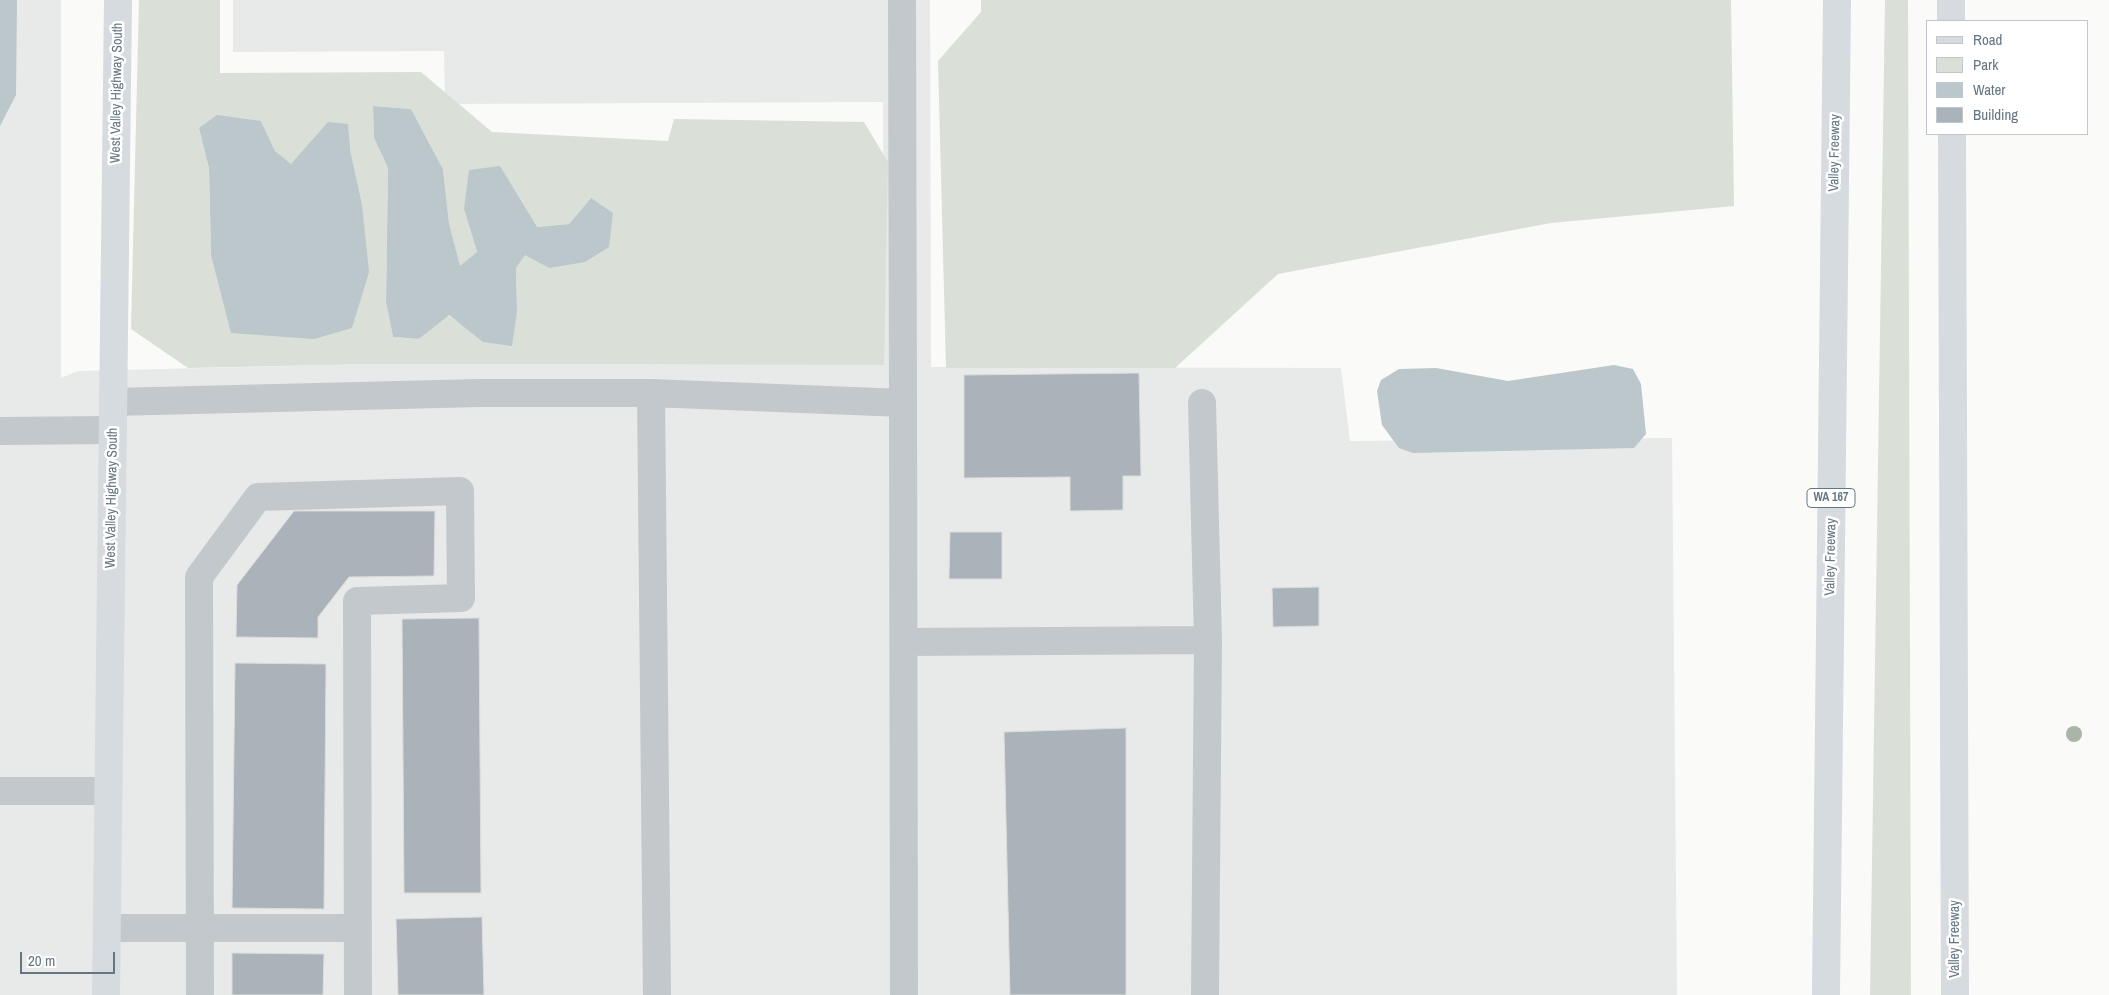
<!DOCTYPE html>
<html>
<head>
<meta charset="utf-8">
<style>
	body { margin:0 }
	#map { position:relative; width:2109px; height:995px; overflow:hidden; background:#fafaf8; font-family:"Archivo Narrow",sans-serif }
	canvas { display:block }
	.legend { position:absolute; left:1926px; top:20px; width:162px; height:115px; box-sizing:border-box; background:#fff; border:1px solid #c1c8cd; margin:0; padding:6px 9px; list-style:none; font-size:15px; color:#657683 }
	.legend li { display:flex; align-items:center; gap:10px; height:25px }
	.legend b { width:25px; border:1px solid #c1c8cd }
	.scale { position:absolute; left:20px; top:952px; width:95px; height:22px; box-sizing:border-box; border:2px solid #657683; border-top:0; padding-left:6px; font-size:15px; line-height:18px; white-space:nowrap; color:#657683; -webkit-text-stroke:4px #fff; paint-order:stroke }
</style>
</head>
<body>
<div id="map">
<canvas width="2109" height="995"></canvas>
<ul class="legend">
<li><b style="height:6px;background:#d6dbdf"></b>Road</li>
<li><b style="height:14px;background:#dadfd7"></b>Park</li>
<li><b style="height:14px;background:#bbc7cb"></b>Water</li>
<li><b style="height:14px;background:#aab3b9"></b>Building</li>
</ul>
<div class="scale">20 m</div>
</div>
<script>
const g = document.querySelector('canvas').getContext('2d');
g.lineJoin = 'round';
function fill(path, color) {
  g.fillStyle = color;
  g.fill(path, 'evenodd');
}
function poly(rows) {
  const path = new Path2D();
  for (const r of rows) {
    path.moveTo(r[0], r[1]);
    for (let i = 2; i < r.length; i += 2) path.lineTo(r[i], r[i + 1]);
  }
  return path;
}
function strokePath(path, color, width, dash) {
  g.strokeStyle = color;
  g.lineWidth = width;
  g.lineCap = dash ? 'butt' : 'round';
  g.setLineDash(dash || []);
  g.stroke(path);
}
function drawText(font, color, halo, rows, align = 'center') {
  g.font = font + ' "Archivo Narrow",sans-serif';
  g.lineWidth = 5;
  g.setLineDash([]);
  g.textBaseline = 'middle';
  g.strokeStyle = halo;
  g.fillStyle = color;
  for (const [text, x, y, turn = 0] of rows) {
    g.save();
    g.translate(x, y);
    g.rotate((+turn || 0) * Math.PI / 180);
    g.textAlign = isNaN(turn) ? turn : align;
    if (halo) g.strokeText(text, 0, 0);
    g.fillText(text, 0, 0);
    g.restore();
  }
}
const built = poly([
	[0,0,61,0,61,378,78,371,371,364,884,365,883,102,445,104,444,51,233,52,233,0,930,0,931,367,1341,368,1350,441,1672,438,1677,995,0,995]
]);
const green = poly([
	[139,0,220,0,220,73,421,72,492,132,668,141,674,119,864,122,888,162,884,365,371,364,188,368,131,329],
	[373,106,411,109,443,169,449,223,460,267,477,252,464,209,537,227,569,224,591,198,549,268,525,254,516,268,517,311,462,325,448,315,419,339,393,337,386,302,388,168,374,138],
	[261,121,275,151,291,165,348,124,351,155,211,255,209,168,199,128],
	[981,0,1731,0,1734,206,1551,223,1278,274,1175,368,946,368,938,61,981,12],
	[1885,0,1908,0,1911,995,1870,995]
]);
const water = poly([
	[0,0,17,0,16,95,0,126],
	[373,106,411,109,443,169,449,223,460,266,477,252,464,209,469,170,500,166,537,227,569,224,591,198,613,213,609,247,585,262,549,268,525,255,516,268,517,311,512,346,483,342,449,315,419,339,393,337,386,302,388,168,374,138],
	[217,115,261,121,275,151,291,164,328,122,348,124,351,155,362,205,369,272,352,328,314,339,231,333,211,255,209,168,199,128],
	[1614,365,1633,369,1641,384,1646,434,1634,448,1413,453,1399,448,1382,425,1377,391,1381,380,1399,369,1436,368,1508,381]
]);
const building = poly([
	[1139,373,1141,476,1123,476,1123,510,1070,511,1070,477,964,478,964,375,1139,373],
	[294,511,435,511,434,576,349,577,318,617,318,638,236,637,237,585,294,511],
	[950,532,1002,532,1002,579,949,579,950,532],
	[1319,587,1319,626,1273,627,1272,588,1319,587],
	[479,618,481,893,404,893,402,619,479,618],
	[235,663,326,664,324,909,232,908,235,663],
	[1126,728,1126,995,1010,995,1004,732,1126,728],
	[482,917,484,995,398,995,396,919,482,917],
	[232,953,324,954,323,995,232,995,232,953]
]);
const minor = poly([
	[902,0,903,403],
	[651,393,657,995],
	[113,402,480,393,651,393,903,403,904,995],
	[0,431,113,430],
	[904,642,1208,640,1202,403],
	[0,791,108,791],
	[107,928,358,928],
	[200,995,199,577,258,497,460,491,461,598,357,601,358,995],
	[1205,995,1208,640]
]);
const major = poly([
	[106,995,118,0]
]);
const highway = poly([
	[1951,0,1951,21],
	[1952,134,1955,995],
	[1826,995,1837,0]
]);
const trees = [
	[2074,734]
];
const shields = [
	[1831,498,48]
];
const shieldNames = [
	["WA 167",1831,498]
];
const streetNames = [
	["West Valley Highway South",117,93,-89],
	["Valley Freeway",1835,153,-89],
	["West Valley Highway South",112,498,-89],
	["Valley Freeway",1831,557,-89],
	["Valley Freeway",1955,939,-90]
];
fill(built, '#e8e9e9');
fill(green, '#dadfd7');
fill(water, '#bbc7cb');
fill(building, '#aab3b9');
strokePath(building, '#dcdcda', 1);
strokePath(minor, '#c3c8cc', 28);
strokePath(major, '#d6dbdf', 28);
strokePath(highway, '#d6dbdf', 28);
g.fillStyle = '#aab4a7';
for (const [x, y] of trees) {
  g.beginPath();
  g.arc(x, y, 8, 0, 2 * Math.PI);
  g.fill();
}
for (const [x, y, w] of shields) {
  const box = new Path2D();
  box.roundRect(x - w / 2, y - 9.5, w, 19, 4);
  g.fillStyle = '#fff';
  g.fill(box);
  strokePath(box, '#657683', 1);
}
drawText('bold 12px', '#657683', null, shieldNames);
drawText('14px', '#657683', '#fff', streetNames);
</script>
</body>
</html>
